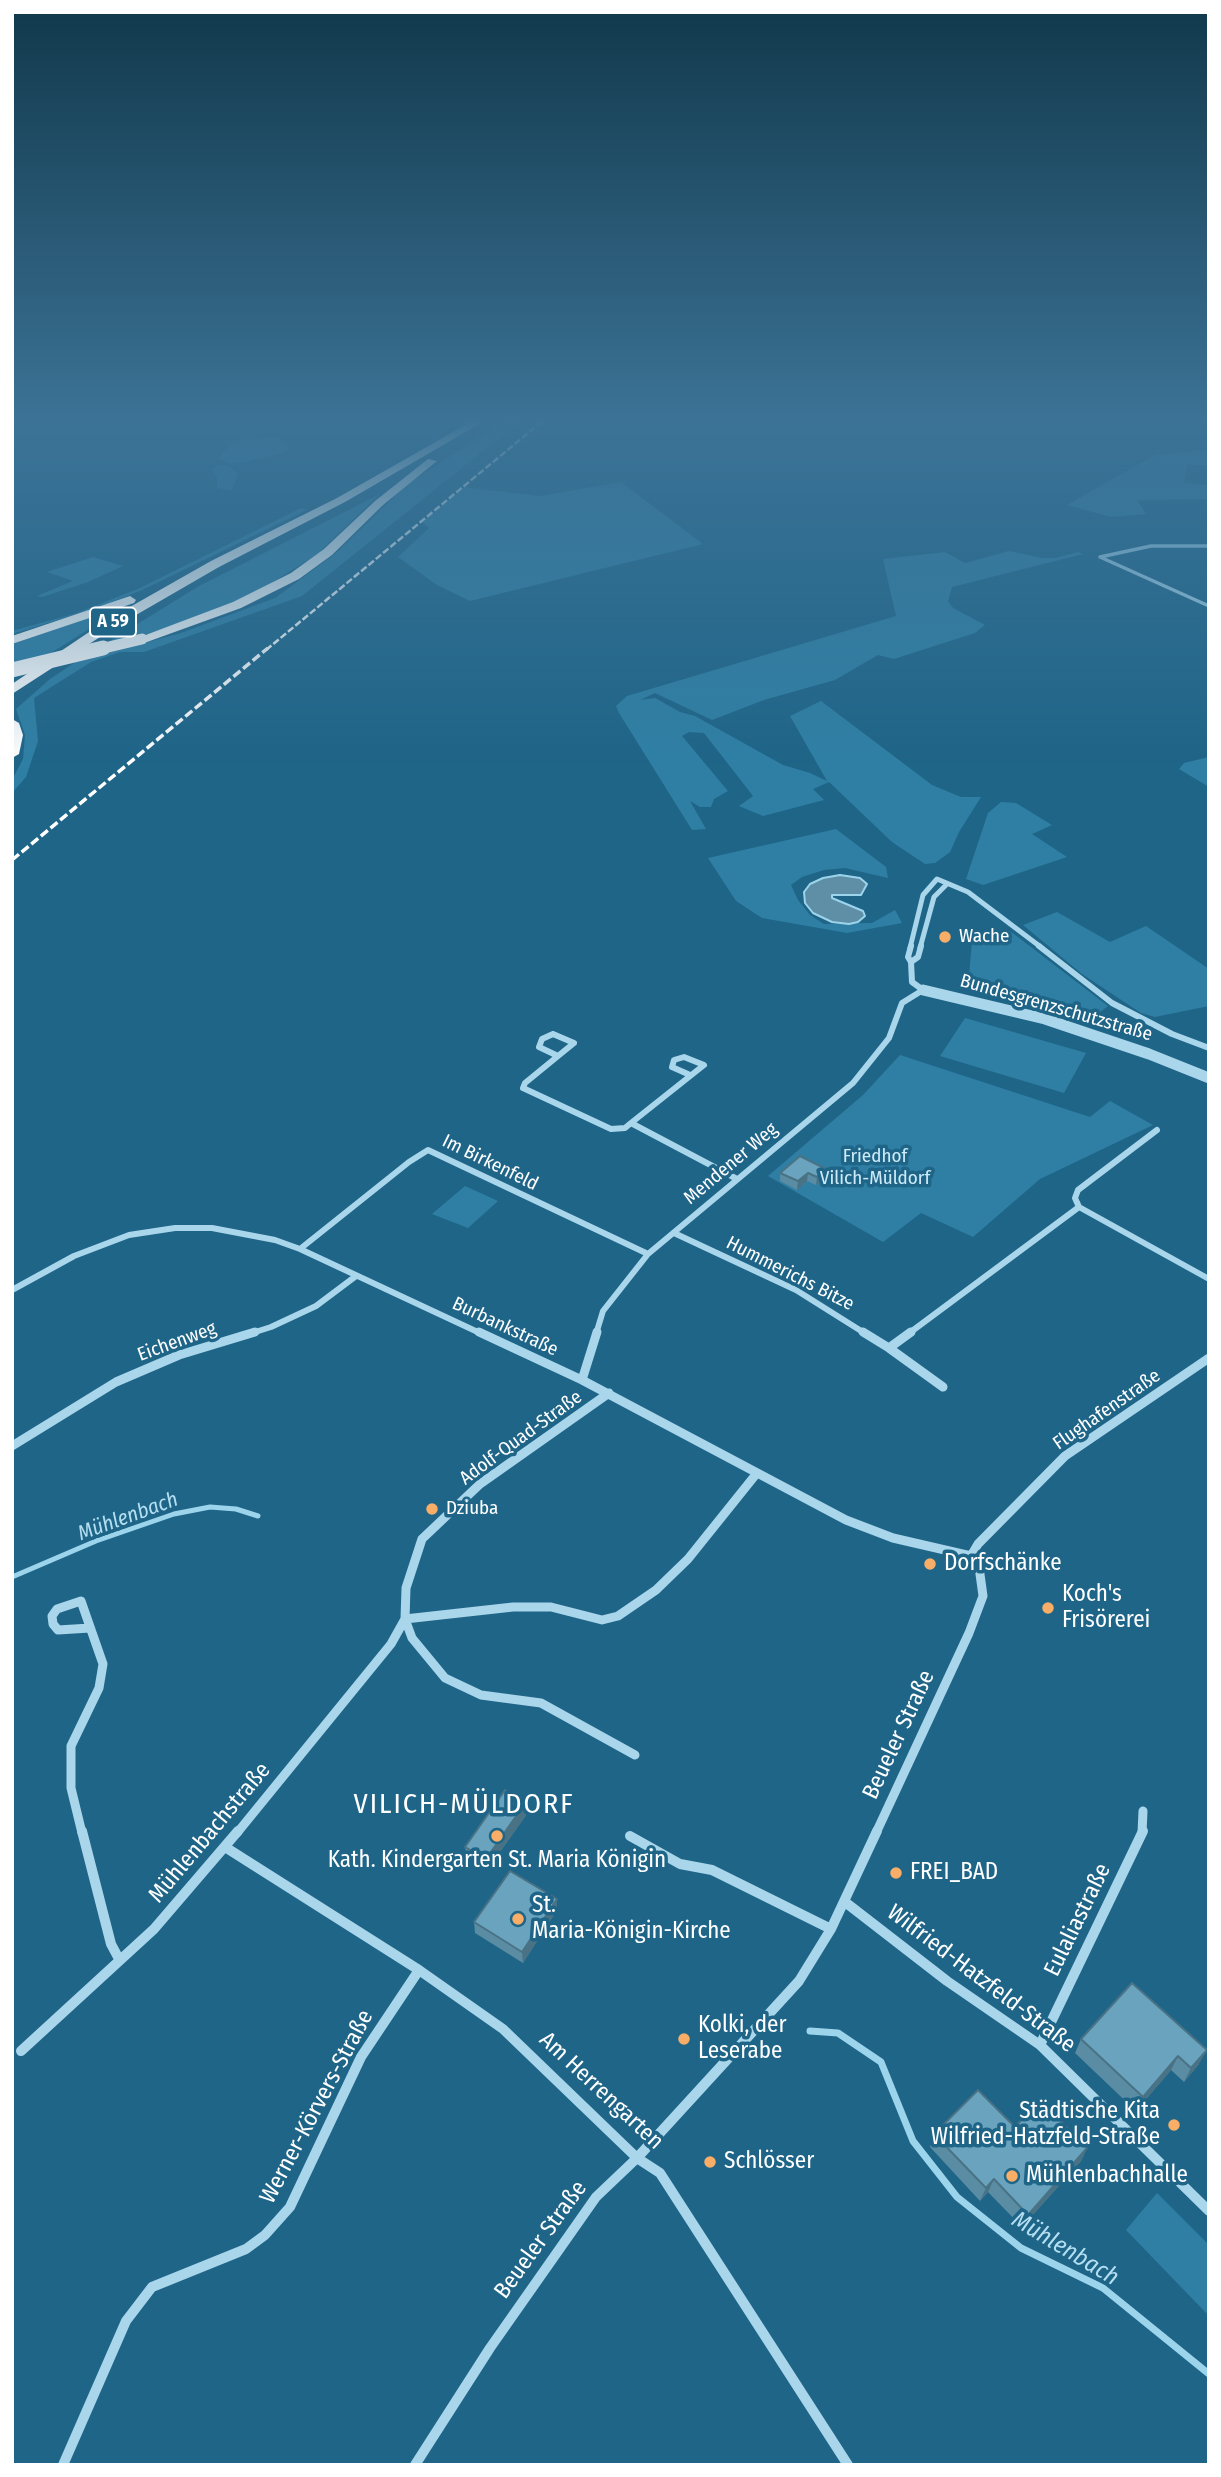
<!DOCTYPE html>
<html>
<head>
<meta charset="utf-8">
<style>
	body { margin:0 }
	#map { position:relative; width:1221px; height:2477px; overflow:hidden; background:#1f6588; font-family:"Fira Sans Condensed",sans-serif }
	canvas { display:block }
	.frame { position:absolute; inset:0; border:14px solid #fff; pointer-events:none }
</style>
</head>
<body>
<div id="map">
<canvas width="1221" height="2477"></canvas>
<div class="frame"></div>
</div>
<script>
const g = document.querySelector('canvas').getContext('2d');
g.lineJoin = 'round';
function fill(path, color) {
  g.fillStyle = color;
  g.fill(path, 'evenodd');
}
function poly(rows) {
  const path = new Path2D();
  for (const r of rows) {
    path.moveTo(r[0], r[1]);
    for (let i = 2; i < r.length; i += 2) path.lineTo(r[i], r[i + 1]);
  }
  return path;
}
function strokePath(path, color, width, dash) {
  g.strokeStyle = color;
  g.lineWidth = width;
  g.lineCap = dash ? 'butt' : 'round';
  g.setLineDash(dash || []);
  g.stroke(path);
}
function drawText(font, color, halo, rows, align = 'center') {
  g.font = font + ' "Fira Sans Condensed",sans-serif';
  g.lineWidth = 7;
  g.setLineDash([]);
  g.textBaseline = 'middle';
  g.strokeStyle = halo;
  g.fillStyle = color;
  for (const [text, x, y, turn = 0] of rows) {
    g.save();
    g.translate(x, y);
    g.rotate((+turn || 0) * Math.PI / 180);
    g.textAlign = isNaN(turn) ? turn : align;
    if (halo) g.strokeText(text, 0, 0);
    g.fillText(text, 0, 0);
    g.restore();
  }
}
const green = poly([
	[509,419,523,419,302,596,144,652,120,652,91,662,34,698,38,741,26,777,12,793,12,780,23,759,25,735,16,709,50,679,77,661,181,633,275,598,335,554,406,485],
	[276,437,291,448,280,454,246,462,230,464,218,459,232,441],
	[1209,450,1209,466,1187,464,1184,483,1209,485,1209,499,1137,500,1146,514,1111,517,1067,505,1155,455],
	[220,465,230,467,238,474,232,490,217,488,217,478,212,468],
	[621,482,703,544,470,601,437,585,398,557,429,528,423,522,464,487,540,496],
	[380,494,316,555,252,595,171,627,97,649,199,586],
	[301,508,307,510,142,590,94,609,12,634,12,631,77,613,140,588],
	[1009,551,1042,558,1056,558,1078,552,1083,554,952,587,948,601,953,608,985,625,975,633,894,659,878,655,835,680,764,700,712,720,655,693,640,700,655,698,680,712,695,716,783,765,810,773,827,781,790,716,821,701,932,785,961,797,981,797,959,832,950,852,935,863,925,864,892,842,829,782,813,789,824,800,763,816,739,806,753,796,704,733,689,732,682,736,728,791,714,799,711,807,700,807,690,801,706,829,692,830,619,713,616,706,627,696,896,616,883,559,945,552,965,563],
	[93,557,123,566,88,582,42,597,37,596,73,581,47,572],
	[129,604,38,661,12,665,12,644],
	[1209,757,1209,787,1179,769,1184,763],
	[1001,802,1016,803,1052,825,1032,834,1067,857,983,885,966,879,988,813],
	[836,829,886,867,888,878,845,868,824,870,802,877,791,885,798,900,810,915,824,924,872,923,895,910,902,923,847,933,762,918,736,901,708,858],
	[1057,912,1110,942,1146,926,1209,969,1209,1006,1155,1017,1141,1013,1082,974,1023,925],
	[1010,931,1108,1006,1095,1016,969,976,972,941],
	[965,1018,1086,1053,1064,1093,940,1056],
	[900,1055,1090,1117,1110,1101,1153,1125,1040,1179,973,1237,921,1213,883,1242,768,1176,863,1095],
	[465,1186,498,1201,468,1228,432,1214],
	[1157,2193,1209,2245,1209,2316,1126,2230]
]);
const water = poly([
	[840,875,860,878,867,884,861,895,832,895,832,898,863,911,865,916,858,922,849,924,832,922,813,913,805,903,804,892,810,884,823,878,840,875]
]);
const streamFar1 = poly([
	[12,1577,96,1541,174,1514,210,1507,236,1509,258,1516]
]);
const stream = poly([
	[810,2031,838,2033,881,2062,913,2141,957,2197,1021,2248,1103,2288,1209,2374]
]);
const minorFar4 = poly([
	[1100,557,1209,606],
	[1100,557,1151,546,1209,546]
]);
const minorFar3 = poly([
	[910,948,923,895,937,879,968,892,1042,948],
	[920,948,934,897,947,884]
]);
const minorFar2 = poly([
	[911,946,908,957,911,962,912,982,923,990],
	[1039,946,1112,1003,1172,1034,1209,1048],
	[911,962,918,957,921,946],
	[553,1034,574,1043,558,1056,539,1047,542,1039,553,1034],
	[558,1056,525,1083,523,1088,611,1129,625,1128,631,1123,737,1179],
	[631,1123,704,1065,684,1057,674,1060,672,1067,690,1075],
	[1079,1207,1075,1198,1078,1190,1157,1130],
	[674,1233,796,1290,866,1334],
	[300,1249,409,1162,428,1150,648,1254],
	[12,1290,74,1256,129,1235,175,1228,212,1228,275,1240,300,1249,482,1334],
	[249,1334,271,1327,316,1306,356,1276],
	[596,1334,603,1311,648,1254,853,1083,889,1038,902,1003,923,990],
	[908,1334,1079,1207,1209,1279]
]);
const minorFar1 = poly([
	[479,1332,582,1380,846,1520,893,1538,971,1556],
	[863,1332,889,1348,911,1332],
	[889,1348,943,1387],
	[582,1380,597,1332],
	[609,1393,480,1484,422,1539,406,1588,405,1619,412,1638,445,1678,481,1695,541,1703,635,1755],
	[12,1446,116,1382,179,1355,255,1332],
	[971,1556,978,1544,1065,1456,1209,1358],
	[405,1619,513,1607,551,1607,602,1620,618,1616,656,1590,688,1559,757,1473],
	[82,1833,71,1788,71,1746,99,1688,103,1664,81,1601,57,1609,52,1616,53,1624,58,1630,90,1628],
	[237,1833,391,1644,405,1619],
	[876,1833,969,1633,983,1596,979,1567,971,1556],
	[1142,1833,1143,1811]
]);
const minor = poly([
	[82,1831,111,1944,119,1959],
	[630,1836,680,1864,712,1870,831,1929],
	[225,1847,419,1970,503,2029,637,2158,660,2173,848,2465],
	[845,1902,947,1981,1040,2045,1209,2211],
	[1040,2045,1143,1831],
	[21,2051,154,1929,238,1831],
	[63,2465,126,2321,152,2287,246,2249,265,2235,290,2207,361,2057,419,1970],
	[415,2465,490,2348,596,2197,637,2158,799,1981,831,1929,877,1831]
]);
const tertiary = poly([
	[923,990,1045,1019,1149,1054,1209,1078]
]);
const motorway = poly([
	[476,419,488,419,345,502,219,567,117,626,12,694,12,684,107,620,211,561,337,498,476,419],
	[428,459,437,461,383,505,332,555,299,579,241,608,147,642,137,642,135,639,233,602,291,573,324,549,375,501,428,459],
	[130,596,136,600,134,603,12,644,12,636,130,596],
	[12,719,19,723,23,735,19,754,12,758,12,719]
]);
const railFar1 = poly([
	[266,650,545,419]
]);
const rail = poly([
	[12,860,268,648]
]);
const motorwayBridgeFar1 = poly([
	[96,650,142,639]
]);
const motorwayBridge = poly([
	[12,670,103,648]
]);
const wall = poly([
	[800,1156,825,1178,816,1185,807,1181,797,1190,780,1181,780,1173],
	[527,1814,487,1870,467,1858,465,1847],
	[557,1899,557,1910,523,1963,475,1933,474,1922],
	[1132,1983,1199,2064,1184,2082,1171,2070,1136,2111,1075,2053,1081,2039],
	[1015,2127,1087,2148,1081,2161,1022,2227,988,2192,980,2201,930,2147,934,2134]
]);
const shadedWall = poly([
	[826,1169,825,1178,816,1185,817,1177],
	[808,1173,807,1181,797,1190,798,1181],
	[526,1802,527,1814,487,1870,486,1859],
	[557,1899,557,1910,523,1963,522,1952],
	[1207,2050,1199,2064,1184,2082,1191,2068],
	[1178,2056,1171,2070,1136,2111,1143,2097],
	[1087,2148,1081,2161,1022,2227,1028,2215],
	[994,2179,988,2192,980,2201,986,2188]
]);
const building = poly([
	[800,1156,826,1169,817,1177,808,1173,798,1181,780,1173,800,1156],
	[505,1790,526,1802,486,1859,465,1847,505,1790],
	[510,1871,557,1899,522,1952,474,1922,510,1871],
	[1132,1983,1207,2050,1191,2068,1178,2056,1143,2097,1081,2039,1132,1983],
	[978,2090,1015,2127,1040,2100,1087,2148,1028,2215,994,2179,986,2188,934,2134,978,2090]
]);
const markers = [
	[945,937,7,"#f9ae68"],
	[432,1509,7,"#f9ae68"],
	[930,1564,7,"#f9ae68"],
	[1048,1608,7,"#f9ae68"],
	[497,1836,7,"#f9ae68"],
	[896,1873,7,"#f9ae68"],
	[518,1919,7,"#f9ae68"],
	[684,2039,7,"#f9ae68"],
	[1174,2125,7,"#f9ae68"],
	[710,2162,7,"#f9ae68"],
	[1012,2176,7,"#f9ae68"]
];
const shields = [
	[113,622,46]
];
const shieldNames = [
	["A 59",113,622]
];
const poiNames = [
	["Wache",959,937],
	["Dziuba",446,1509]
];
const streetNames = [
	["Bundesgrenzschutzstraße",1056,1008,16],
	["Im Birkenfeld",490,1163,26],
	["Mendener Weg",731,1164,-40],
	["Hummerichs Bitze",790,1274,27],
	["Burbankstraße",505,1327,25],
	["Eichenweg",177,1342,-20],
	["Flughafenstraße",1107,1410,-35],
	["Adolf-Quad-Straße",521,1438,-36]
];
const parkNames = [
	["Friedhof",875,1157],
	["Vilich-Müldorf",875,1179]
];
const waterNames = [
	["Mühlenbach",128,1517,-20]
];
const nearPoinames = [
	["Dorfschänke",944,1564],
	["Koch's",1062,1595],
	["Frisörerei",1062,1621],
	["Kath. Kindergarten St. Maria Königin",497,1861,"center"],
	["FREI_BAD",910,1873],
	["St.",532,1906],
	["Maria-Königin-Kirche",532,1932],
	["Kolki, der",698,2026],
	["Leserabe",698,2052],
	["Städtische Kita",1160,2112,"right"],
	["Wilfried-Hatzfeld-Straße",1160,2138,"right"],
	["Schlösser",724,2162],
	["Mühlenbachhalle",1026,2176]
];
const nearStreetnames = [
	["Beueler Straße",899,1735,-65],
	["Mühlenbachstraße",210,1833,-50],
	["Eulaliastraße",1078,1920,-64],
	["Wilfried-Hatzfeld-Straße",981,1979,37],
	["Am Herrengarten",601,2091,43],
	["Werner-Körvers-Straße",317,2107,-62],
	["Beueler Straße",541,2240,-54]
];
const nearWaternames = [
	["Mühlenbach",1065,2249,31]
];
const nearQuarternames = [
	["VILICH-MÜLDORF",464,1805]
];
fill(green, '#2f7fa4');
fill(water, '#5e8fa7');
strokePath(water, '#9cd4ec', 2);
strokePath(streamFar1, '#9cd4ec', 5);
strokePath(stream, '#9cd4ec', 7);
strokePath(minorFar4, '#a9d6eb', 3.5);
strokePath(minorFar3, '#a9d6eb', 5);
strokePath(minorFar2, '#a9d6eb', 6);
strokePath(minorFar1, '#a9d6eb', 9);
strokePath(minor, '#a9d6eb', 10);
strokePath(tertiary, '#a9d6eb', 11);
fill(motorway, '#fff');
strokePath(railFar1, '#fff', 2.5, [7, 2.5]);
strokePath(rail, '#fff', 3.5, [9, 3.5]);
strokePath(motorwayBridgeFar1, '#fff', 11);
strokePath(motorwayBridge, '#fff', 15);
fill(wall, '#5a8ca3');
fill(shadedWall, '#4a7285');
fill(building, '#69a3be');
strokePath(building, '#4a7285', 2);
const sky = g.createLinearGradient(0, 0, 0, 765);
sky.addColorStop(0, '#11384b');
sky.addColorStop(0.55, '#3c7396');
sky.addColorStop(1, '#3c739600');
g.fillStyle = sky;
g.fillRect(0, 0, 1221, 765);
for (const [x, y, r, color] of markers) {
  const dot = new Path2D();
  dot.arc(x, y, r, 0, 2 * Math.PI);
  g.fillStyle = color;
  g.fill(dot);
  strokePath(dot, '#1f6588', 2.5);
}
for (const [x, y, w] of shields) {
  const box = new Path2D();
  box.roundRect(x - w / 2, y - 14.5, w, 29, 5);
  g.fillStyle = '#1f6588';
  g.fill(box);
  strokePath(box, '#fff', 2);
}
drawText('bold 18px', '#fff', null, shieldNames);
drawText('19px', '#fff', '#1f6588', poiNames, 'left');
drawText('19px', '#fff', '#1f6588', streetNames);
drawText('19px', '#cdebf8', '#1f6588', parkNames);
drawText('italic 21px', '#b4dff2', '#1f6588', waterNames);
drawText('23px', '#fff', '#1f6588', nearPoinames, 'left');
drawText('23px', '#fff', '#1f6588', nearStreetnames);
drawText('italic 24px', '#b4dff2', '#1f6588', nearWaternames);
g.letterSpacing = '2px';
drawText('28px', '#fff', '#1f6588', nearQuarternames);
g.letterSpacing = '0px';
</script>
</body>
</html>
